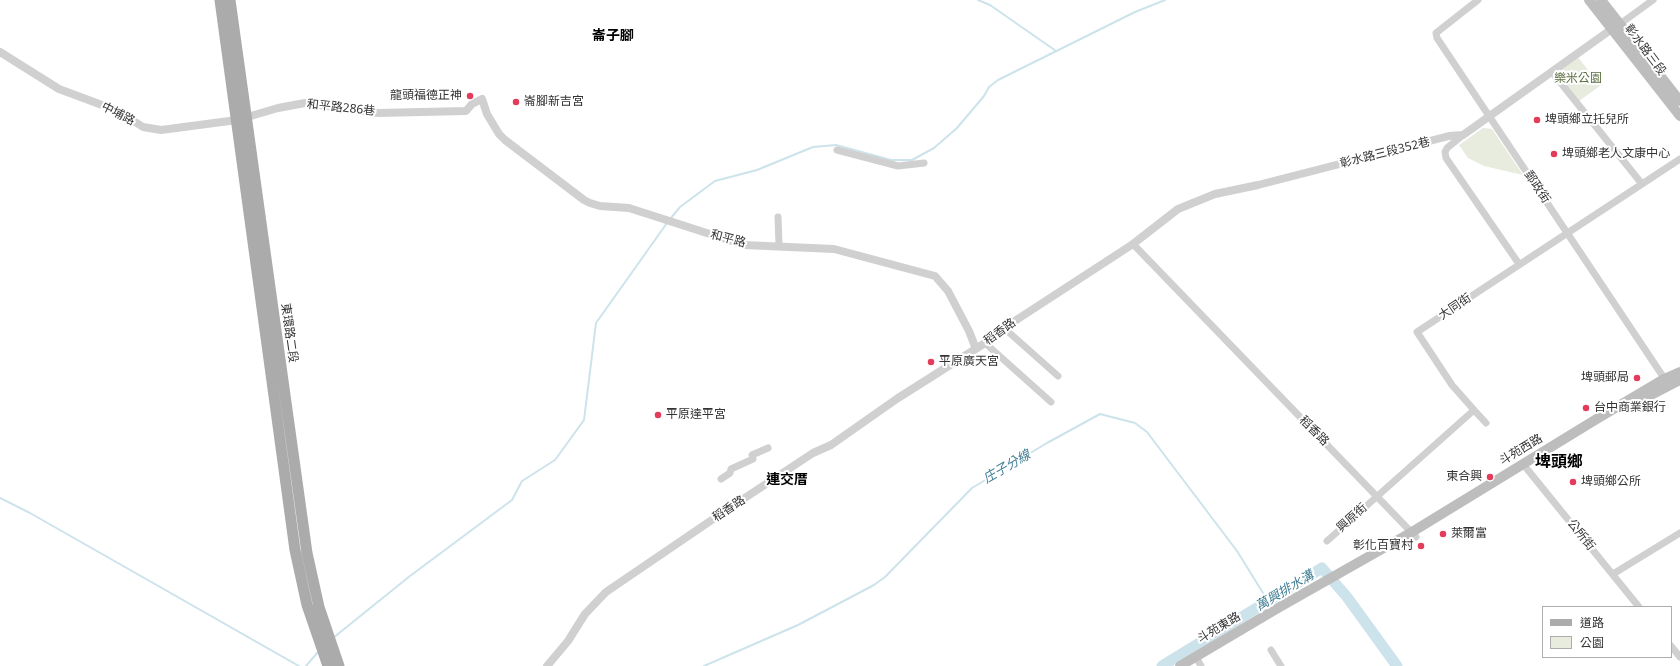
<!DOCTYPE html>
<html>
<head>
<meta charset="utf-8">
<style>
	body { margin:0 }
	#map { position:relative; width:1680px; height:666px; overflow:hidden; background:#fff; font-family:"Noto Sans","Noto Sans TC",sans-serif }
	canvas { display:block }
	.legend { position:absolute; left:1542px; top:606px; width:130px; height:52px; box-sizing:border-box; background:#fff; border:1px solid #adadad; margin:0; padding:5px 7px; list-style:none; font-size:12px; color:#333 }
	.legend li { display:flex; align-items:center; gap:8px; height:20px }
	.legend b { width:20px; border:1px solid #adadad }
</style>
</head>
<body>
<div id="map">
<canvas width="1680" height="666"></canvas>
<ul class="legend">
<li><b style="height:5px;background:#ababab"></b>道路</li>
<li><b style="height:11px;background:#e7ecdf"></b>公園</li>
</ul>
</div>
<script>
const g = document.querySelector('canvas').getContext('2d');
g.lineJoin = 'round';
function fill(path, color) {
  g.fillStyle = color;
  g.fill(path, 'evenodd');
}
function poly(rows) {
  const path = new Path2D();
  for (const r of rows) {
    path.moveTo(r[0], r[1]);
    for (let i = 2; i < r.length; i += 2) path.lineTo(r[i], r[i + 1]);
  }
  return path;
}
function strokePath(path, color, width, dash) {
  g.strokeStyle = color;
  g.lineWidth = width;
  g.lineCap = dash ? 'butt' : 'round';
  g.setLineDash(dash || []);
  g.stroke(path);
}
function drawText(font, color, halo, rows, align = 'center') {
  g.font = font + ' "Noto Sans","Noto Sans TC",sans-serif';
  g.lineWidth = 4;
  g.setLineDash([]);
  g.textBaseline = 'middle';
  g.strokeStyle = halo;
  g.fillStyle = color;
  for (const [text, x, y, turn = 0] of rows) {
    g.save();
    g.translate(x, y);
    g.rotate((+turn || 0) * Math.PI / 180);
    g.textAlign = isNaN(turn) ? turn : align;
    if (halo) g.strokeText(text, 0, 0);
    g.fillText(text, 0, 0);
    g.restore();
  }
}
const green = poly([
	[1578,57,1600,86,1579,101,1557,72],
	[1483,128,1492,129,1523,175,1484,166,1468,158,1459,145]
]);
const stream = poly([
	[978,0,990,5,1056,51],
	[671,218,680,207,715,181,757,170,813,147,836,145,891,160,912,160,934,148,957,128,984,96,989,87,998,80,1135,12,1165,0],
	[0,498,30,513,299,666],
	[333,638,410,576,512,500,522,481,555,460,584,420,596,323,667,223],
	[306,666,318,652],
	[704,666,798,625,874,585,885,577,972,488,1047,443,1100,414,1135,423,1147,432,1237,551,1268,601]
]);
const river = poly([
	[1162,666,1322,568,1347,597,1397,666]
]);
const minor = poly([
	[1478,0,1436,33,1437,38,1666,381],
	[1620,24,1653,0],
	[1552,72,1642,184],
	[1463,135,1447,148,1445,152,1446,158,1519,264],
	[837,150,898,166,924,163],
	[778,217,779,245],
	[1133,244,1416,537],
	[1004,328,1058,376],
	[985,343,1051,402],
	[1474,410,1486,423],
	[1523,464,1639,607],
	[721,479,730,473,731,469,753,459,752,455,768,448],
	[1327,541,1474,410,1452,385,1417,332,1680,159],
	[1613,574,1680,533],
	[1671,646,1680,657],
	[1271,650,1281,666],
	[1196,657,1201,666]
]);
const tertiary = poly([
	[0,52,59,89,118,111,143,127,161,130,237,120,278,108,305,103,378,113,466,111,472,104,482,99,487,114,499,134,505,140,584,200,590,203,600,206,629,208,744,245,834,249,935,276,948,291,969,331,976,349],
	[547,666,568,641,585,614,606,592,725,511,813,453,831,445,898,398,985,343,1004,328,1133,244,1178,209,1215,194,1258,185,1449,136,1463,135,1616,26]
]);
const secondary = poly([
	[1589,0,1680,116],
	[1601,0,1680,101],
	[1645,398,1680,380],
	[1180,666,1278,608,1412,532,1595,420,1664,379,1680,372]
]);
const primary = poly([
	[220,0,295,550,307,605,328,666],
	[230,0,307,553,319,607,339,666]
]);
const markers = [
	[470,96,4,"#e33c5b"],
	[516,102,4,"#e33c5b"],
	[1537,120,4,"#e33c5b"],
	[1554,154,4,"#e33c5b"],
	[931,362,4,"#e33c5b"],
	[1637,378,4,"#e33c5b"],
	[1586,408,4,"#e33c5b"],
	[658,415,4,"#e33c5b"],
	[1490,477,4,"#e33c5b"],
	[1573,482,4,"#e33c5b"],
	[1443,534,4,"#e33c5b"],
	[1421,546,4,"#e33c5b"]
];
const streetNames = [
	["彰水路三段",1645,50,53],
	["和平路286巷",341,108,6],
	["中埔路",118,114,27],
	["彰水路三段352巷",1385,153,-14],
	["郵政街",1537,187,56],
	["和平路",728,239,15],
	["大同街",1455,307,-34],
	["稻香路",1000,332,-36],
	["東環路二段",289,333,82],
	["稻香路",1314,431,45],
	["斗苑西路",1521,450,-31],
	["稻香路",729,509,-33],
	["興原街",1352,518,-42],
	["公所街",1581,535,51],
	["斗苑東路",1219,628,-31]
];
const parkNames = [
	["樂米公園",1578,79]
];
const poiNames = [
	["龍頭福德正神",462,96,"right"],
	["崙腳新吉宮",524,102],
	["埤頭鄉立托兒所",1545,120],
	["埤頭鄉老人文康中心",1562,154],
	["平原廣天宮",939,362],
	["埤頭郵局",1629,378,"right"],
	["台中商業銀行",1594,408],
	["平原達平宮",666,415],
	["東合興",1482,477,"right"],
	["埤頭鄉公所",1581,482],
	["萊爾富",1451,534],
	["彰化百寶村",1413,546,"right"]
];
const waterNames = [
	["庄子分線",1007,467,-30],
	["萬興排水溝",1285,591,-31]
];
const quarterNames = [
	["崙子腳",613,36],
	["連交厝",787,480]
];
const districtNames = [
	["埤頭鄉",1559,462]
];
fill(green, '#e7ecdf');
strokePath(stream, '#cde3eb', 2);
strokePath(river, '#cde3eb', 11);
strokePath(minor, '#d0d0d0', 7);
strokePath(tertiary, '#d0d0d0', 8);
strokePath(secondary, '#bdbdbd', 10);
strokePath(primary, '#ababab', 11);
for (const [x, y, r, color] of markers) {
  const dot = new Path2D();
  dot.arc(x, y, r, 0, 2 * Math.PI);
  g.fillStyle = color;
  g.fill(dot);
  strokePath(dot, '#fff', 1.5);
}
drawText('12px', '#333', '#fff', streetNames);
drawText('12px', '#5b6f40', '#fff', parkNames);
drawText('12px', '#333', '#fff', poiNames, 'left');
drawText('italic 13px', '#417e95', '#fff', waterNames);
drawText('bold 14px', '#000', '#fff', quarterNames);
drawText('bold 16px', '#000', '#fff', districtNames);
</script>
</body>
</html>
